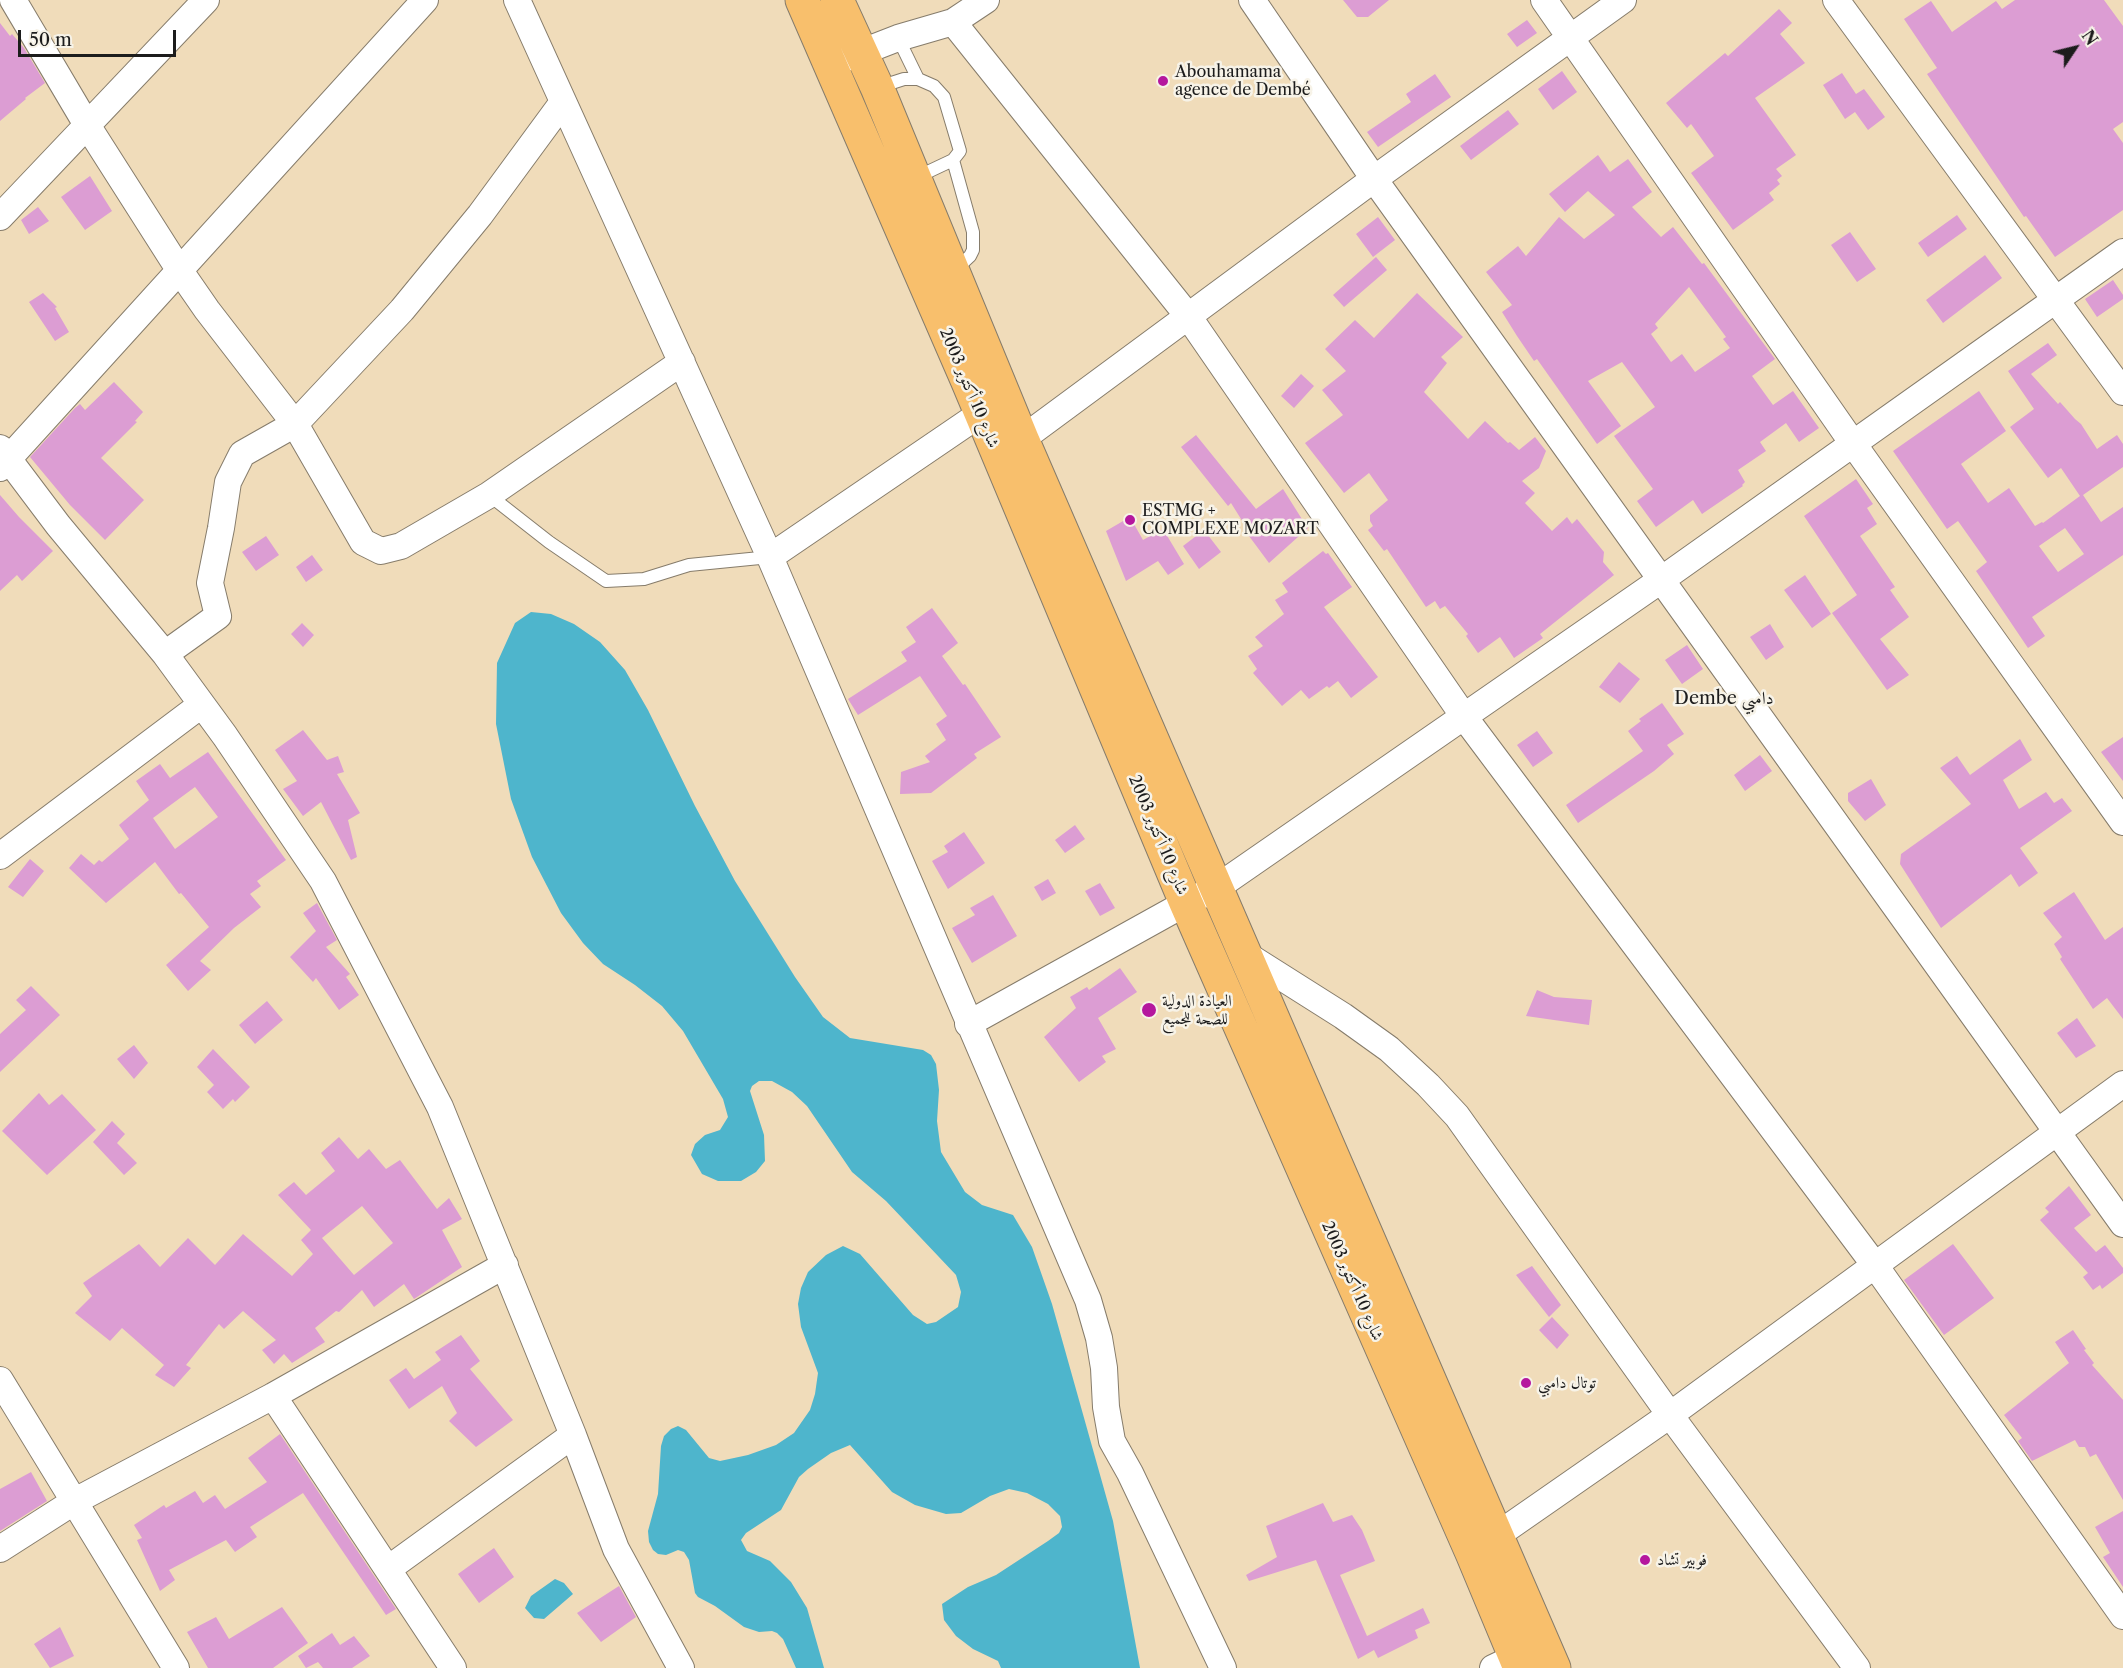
<!DOCTYPE html>
<html>
<head>
<meta charset="utf-8">
<style>
	body { margin:0 }
	#map { position:relative; width:2123px; height:1668px; overflow:hidden; background:#f0dcba; font-family:"Libre Caslon Text",serif }
	canvas { display:block }
	.north { position:absolute; left:2045px; top:18px; width:60px; height:60px; -webkit-text-stroke:4px #f7f3e8; paint-order:stroke; rotate:55deg; font-size:16px; font-weight:700; line-height:24px; text-align:center; color:#1c1c1c }
	.north::after { content:''; display:block; margin:auto; width:21px; height:27px; background:#1c1c1c; clip-path:polygon(50% 0,100% 100%,50% 72%,0 100%) }
	.scale { position:absolute; left:18px; top:30px; width:158px; height:27px; box-sizing:border-box; border:3px solid #1c1c1c; border-top:0; padding-left:8px; font-size:18px; line-height:21px; white-space:nowrap; color:#1c1c1c; -webkit-text-stroke:4px #f7f3e8; paint-order:stroke }
</style>
</head>
<body>
<div id="map">
<canvas width="2123" height="1668"></canvas>
<div class="north">N</div>
<div class="scale">50 m</div>
</div>
<script>
const g = document.querySelector('canvas').getContext('2d');
g.lineJoin = 'round';
function fill(path, color) {
  g.fillStyle = color;
  g.fill(path, 'evenodd');
}
function poly(rows) {
  const path = new Path2D();
  for (const r of rows) {
    path.moveTo(r[0], r[1]);
    for (let i = 2; i < r.length; i += 2) path.lineTo(r[i], r[i + 1]);
  }
  return path;
}
function strokePath(path, color, width, dash) {
  g.strokeStyle = color;
  g.lineWidth = width;
  g.lineCap = dash ? 'butt' : 'round';
  g.setLineDash(dash || []);
  g.stroke(path);
}
function drawText(font, color, halo, rows, align = 'center') {
  g.font = font + ' "Libre Caslon Text",Amiri,serif';
  g.lineWidth = 5;
  g.setLineDash([]);
  g.textBaseline = 'middle';
  g.strokeStyle = halo;
  g.fillStyle = color;
  for (const [text, x, y, turn = 0] of rows) {
    g.save();
    g.translate(x, y);
    g.rotate((+turn || 0) * Math.PI / 180);
    g.textAlign = isNaN(turn) ? turn : align;
    if (halo) g.strokeText(text, 0, 0);
    g.fillText(text, 0, 0);
    g.restore();
  }
}
const water = poly([
	[531,612,551,614,574,624,600,642,625,670,648,710,695,806,735,881,795,977,823,1017,850,1038,923,1050,931,1055,936,1064,939,1090,937,1121,941,1152,965,1192,982,1205,1013,1215,1032,1247,1052,1304,1113,1521,1140,1668,1001,1668,998,1661,973,1649,956,1636,944,1620,942,1604,968,1587,996,1575,1048,1541,1059,1533,1062,1527,1060,1516,1048,1504,1027,1493,1009,1489,990,1496,961,1513,946,1514,915,1505,892,1492,850,1445,831,1453,808,1469,799,1477,781,1510,746,1533,741,1540,747,1551,770,1561,791,1582,807,1608,824,1668,796,1668,783,1639,777,1633,772,1631,759,1632,744,1627,715,1606,698,1597,695,1593,689,1560,684,1552,678,1550,666,1555,658,1554,653,1550,649,1542,648,1531,658,1494,661,1446,664,1436,671,1429,678,1426,686,1430,709,1458,720,1461,748,1455,776,1445,794,1433,810,1410,815,1394,818,1373,801,1327,798,1304,801,1288,808,1272,826,1255,843,1246,860,1254,913,1315,927,1324,936,1322,958,1307,961,1292,956,1275,886,1201,852,1172,807,1106,792,1092,772,1081,759,1081,752,1086,750,1091,764,1135,765,1161,756,1172,741,1181,718,1181,702,1174,691,1155,695,1144,705,1135,720,1130,728,1117,723,1099,683,1031,662,1006,635,985,603,964,583,943,561,913,532,857,511,799,496,724,497,663,515,623],
	[555,1579,564,1583,573,1594,544,1619,534,1618,525,1608,531,1596]
]);
const building = poly([
	[1343,0,1389,0,1368,17,1357,17],
	[2015,0,2104,0,2123,26,2123,122,2113,129,2123,143,2123,210,2055,257,2026,216,2024,217,1927,74,1937,68,1904,19,1931,1,1952,32,1996,1,2002,9],
	[1779,9,1792,23,1780,34,1805,63,1755,98,1796,155,1776,169,1782,176,1777,180,1780,184,1769,193,1774,200,1733,230,1691,173,1714,156,1691,124,1687,128,1666,103,1725,53,1728,56],
	[1527,20,1537,33,1517,47,1507,34],
	[0,23,10,36,12,34,24,48,45,83,25,98,26,99,0,121],
	[1562,71,1577,92,1553,110,1538,89],
	[1842,73,1856,94,1864,89,1885,117,1868,130,1855,112,1845,119,1823,85],
	[1435,74,1451,97,1378,147,1367,132,1411,102,1406,94],
	[1508,110,1519,124,1471,160,1460,146],
	[1598,155,1610,172,1628,159,1652,192,1632,207,1661,237,1673,227,1702,264,1704,263,1775,359,1752,376,1773,405,1793,391,1819,428,1799,442,1786,423,1760,442,1766,451,1738,470,1745,482,1742,485,1743,486,1702,514,1693,500,1656,527,1637,501,1653,489,1614,436,1655,407,1622,362,1588,381,1621,426,1597,444,1537,359,1534,361,1517,336,1502,312,1512,305,1486,272,1518,246,1526,256,1559,217,1584,239,1615,215,1588,191,1565,212,1549,194],
	[1689,287,1726,337,1723,339,1730,348,1695,372,1682,354,1671,362,1651,334,1658,328,1655,324],
	[90,176,112,211,85,230,61,197],
	[38,207,49,221,29,234,21,220],
	[1957,215,1967,229,1928,257,1918,243],
	[1378,217,1395,240,1373,257,1356,234],
	[1850,232,1876,269,1857,282,1831,245],
	[1985,255,2002,278,1943,323,1926,300],
	[1376,257,1387,270,1344,307,1333,295],
	[2113,280,2123,295,2123,299,2097,317,2085,299],
	[43,293,57,307,55,308,69,332,55,341,29,302],
	[1417,293,1463,337,1441,357,1447,363,1424,392,1468,439,1485,421,1508,443,1510,442,1519,450,1535,437,1546,451,1539,468,1522,481,1535,493,1525,503,1552,531,1567,517,1572,524,1577,519,1604,552,1603,562,1614,575,1540,634,1543,638,1514,658,1500,637,1478,653,1466,636,1468,634,1445,606,1440,609,1435,601,1426,607,1387,549,1384,551,1368,530,1373,526,1370,521,1370,515,1388,500,1369,473,1344,493,1305,443,1343,415,1322,390,1346,371,1325,349,1355,320,1374,338],
	[2048,343,2057,355,2031,374,2058,404,2060,402,2075,419,2081,424,2097,449,2117,435,2123,444,2123,467,2083,495,2101,522,2123,507,2123,555,2032,617,2045,636,2028,648,1976,571,1987,562,1958,521,1947,529,1893,451,1979,391,2006,431,1961,464,1988,503,2009,488,2035,526,2042,522,2043,523,2080,496,2061,468,2048,478,2010,427,2034,409,2008,371],
	[2065,528,2084,554,2058,572,2039,546],
	[1301,374,1314,386,1294,408,1281,396],
	[114,382,143,412,135,421,137,422,101,458,144,500,105,540,70,505,30,457,75,408,80,404,85,410],
	[1196,435,1256,509,1283,489,1305,524,1308,528,1269,563,1249,536,1251,535,1231,503,1228,506,1181,447],
	[1856,479,1873,504,1867,508,1877,524,1860,536,1895,587,1890,590,1909,617,1880,639,1909,675,1887,690,1832,613,1857,595,1804,516],
	[0,495,19,517,53,551,22,581,17,575,0,591],
	[1130,517,1143,540,1163,529,1184,564,1168,575,1158,561,1126,581,1106,531],
	[1204,530,1221,552,1199,569,1183,546],
	[266,536,279,555,256,571,242,552],
	[1323,551,1326,554,1328,553,1352,587,1324,607,1378,677,1351,698,1338,681,1329,688,1327,686,1309,699,1301,690,1282,706,1253,673,1257,669,1248,656,1263,646,1255,637,1284,614,1275,600,1288,592,1282,583],
	[312,555,323,570,306,582,296,567],
	[1805,575,1831,614,1812,628,1784,590],
	[932,608,958,643,942,656,963,685,965,684,1001,737,974,754,977,758,931,793,900,794,901,772,930,762,925,756,946,740,936,724,947,716,920,676,858,715,848,699,907,661,901,652,916,642,906,627],
	[302,623,314,635,303,647,291,634],
	[1770,624,1784,647,1766,660,1750,637],
	[1687,645,1703,669,1682,684,1665,660],
	[1619,662,1640,679,1620,703,1599,687],
	[1662,703,1684,734,1667,745,1674,754,1654,771,1578,823,1566,805,1643,751,1628,731,1641,721,1639,719],
	[303,730,327,760,338,756,344,772,337,774,360,813,348,820,357,857,351,860,321,802,303,816,283,789,297,781,275,750],
	[1537,731,1553,753,1533,767,1517,745],
	[2123,737,2123,781,2101,752],
	[2020,739,2032,760,2003,780,2019,809,2046,792,2054,803,2062,798,2072,811,2020,848,2038,873,2019,887,2011,874,1941,928,1900,864,1901,854,1971,804,1940,768,1957,756,1970,775],
	[208,752,286,860,257,881,261,886,250,894,261,907,234,928,200,961,211,970,188,991,166,965,209,927,181,893,179,894,155,862,106,903,69,868,81,854,94,865,99,860,102,862,129,839,119,825,149,800,136,781,160,764,170,778],
	[195,787,218,817,175,849,153,818],
	[1760,755,1772,771,1745,791,1734,775],
	[1871,779,1886,805,1865,821,1848,801,1848,793],
	[1075,825,1085,839,1065,853,1055,840],
	[964,832,985,863,948,889,932,861,948,852,944,846],
	[30,859,44,871,23,897,8,887],
	[1048,879,1056,893,1042,901,1034,887],
	[1100,883,1115,908,1100,916,1085,891],
	[2074,892,2105,940,2123,927,2123,1019,2107,998,2093,1009,2060,959,2062,957,2054,944,2062,937,2043,913],
	[993,895,1017,936,972,963,952,928,975,915,970,908],
	[317,903,337,940,326,947,350,974,346,977,359,995,339,1010,316,978,313,982,290,957,316,931,303,913],
	[1120,968,1137,992,1098,1018,1116,1049,1102,1056,1106,1062,1079,1082,1044,1037,1076,1008,1070,997,1087,987,1089,990],
	[31,986,60,1015,0,1072,0,1034,26,1010,16,1000],
	[1537,990,1554,997,1592,1000,1589,1025,1526,1016],
	[267,1001,283,1020,255,1044,239,1025],
	[2077,1018,2096,1046,2076,1058,2057,1033],
	[134,1045,148,1063,134,1079,117,1059],
	[213,1049,250,1087,235,1102,233,1099,223,1109,207,1092,214,1085,197,1067],
	[39,1093,49,1105,62,1094,96,1130,47,1175,2,1131],
	[112,1121,125,1134,117,1143,137,1163,124,1175,93,1142],
	[339,1137,358,1159,369,1149,386,1169,400,1160,437,1209,449,1198,462,1219,442,1230,462,1267,414,1299,404,1284,374,1307,362,1290,339,1312,336,1311,315,1328,325,1342,292,1363,284,1354,274,1364,262,1350,276,1340,243,1311,224,1329,219,1324,186,1365,191,1368,174,1387,155,1375,164,1365,122,1328,110,1341,75,1313,92,1296,83,1283,139,1244,160,1267,188,1238,215,1265,243,1234,292,1276,313,1254,301,1240,311,1230,278,1195,294,1182,306,1195,335,1171,321,1153],
	[362,1206,393,1243,354,1275,322,1238],
	[2069,1186,2091,1215,2074,1228,2096,1252,2105,1245,2123,1268,2123,1273,2102,1289,2100,1285,2093,1290,2083,1277,2088,1273,2040,1220,2049,1212,2045,1208],
	[1953,1244,1994,1298,1944,1335,1904,1280],
	[1532,1266,1561,1305,1549,1317,1516,1275],
	[1552,1317,1569,1335,1557,1349,1539,1330],
	[2073,1330,2086,1349,2084,1350,2094,1363,2092,1365,2123,1400,2123,1500,2096,1454,2090,1457,2085,1447,2079,1447,2075,1440,2032,1461,2018,1441,2022,1438,2004,1415,2069,1363,2055,1342],
	[461,1335,480,1361,470,1369,513,1420,476,1447,449,1421,457,1413,442,1386,409,1409,389,1380,406,1368,414,1379,441,1360,435,1352],
	[280,1434,396,1609,386,1615,303,1493,250,1527,257,1537,235,1552,226,1540,169,1570,175,1580,160,1591,137,1540,142,1538,134,1525,164,1505,166,1508,195,1491,203,1503,215,1495,225,1509,267,1482,248,1458],
	[31,1472,47,1501,0,1531,0,1489],
	[1323,1503,1333,1522,1352,1515,1362,1530,1375,1561,1340,1575,1367,1636,1423,1608,1430,1623,1415,1630,1418,1638,1378,1658,1374,1650,1358,1659,1316,1560,1249,1581,1246,1575,1277,1557,1266,1526],
	[2123,1511,2123,1587,2103,1557,2110,1553,2095,1527],
	[494,1548,514,1577,479,1603,458,1574],
	[619,1586,636,1617,601,1642,577,1613],
	[282,1607,308,1643,273,1668,208,1668,187,1632,216,1617,229,1639],
	[60,1627,74,1656,50,1668,34,1644],
	[332,1633,340,1645,354,1636,370,1656,352,1668,323,1668,318,1662,306,1668,298,1656]
]);
const lane = poly([
	[898,38,918,79],
	[879,87,904,79,918,79,934,86,944,97,960,151,953,160,917,177],
	[953,160,973,232,973,250,970,256,956,269],
	[489,495,549,542,606,581,644,579,689,565,770,557]
]);
const street = poly([
	[13,0,87,125,180,271,207,310,295,424,363,542,381,551,401,546,489,495,682,362],
	[517,0,770,557,1088,1300,1099,1338,1104,1368,1106,1407,1112,1441,1130,1473,1223,1668],
	[1252,0,1374,179,2123,1224],
	[1544,0,1854,445,2123,822],
	[1836,0,2123,392],
	[953,22,986,0],
	[844,59,898,38,953,22,1188,316,1465,718,1874,1264,2123,1616],
	[0,217,206,0],
	[1022,439,1374,179,1623,0],
	[0,448,58,525,165,654,225,736,323,881,440,1107,573,1435,616,1549,681,1668],
	[0,468,425,0],
	[770,557,980,414],
	[165,654,218,616,210,583,221,528,228,482,242,454,295,424,402,310,480,215,563,102],
	[0,856,201,705],
	[1245,954,1343,1016,1389,1049,1428,1085,1457,1116,1670,1415,1857,1668],
	[968,1024,1186,903,1216,888,1661,580,2123,252],
	[0,1380,176,1668],
	[273,1396,453,1668],
	[1483,1545,1670,1415,2123,1084],
	[0,1549,75,1501,273,1396,505,1265],
	[388,1569,573,1435],
	[1493,1668,1516,1657]
]);
const highway = poly([
	[802,0,968,382,1186,903,1472,1553,1520,1668],
	[837,0,877,87,1022,439,1554,1668]
]);
const markers = [
	[1163,81,6,"#b5179e"],
	[1130,520,6,"#b5179e"],
	[1149,1010,8,"#b5179e"],
	[1526,1383,6,"#b5179e"],
	[1645,1560,6,"#b5179e"]
];
const poiNames = [
	["Abouhamama",1175,72],
	["agence de Dembé",1175,90],
	["ESTMG +",1142,511],
	["COMPLEXE MOZART",1142,529],
	["العيادة الدولية",1162,1001],
	["للصحة للجميع",1162,1019],
	["توتال دامبي",1538,1383],
	["فوبير تشاد",1657,1560]
];
const streetNames = [
	["شارع 10 أكتوبر 2003",969,388,67],
	["شارع 10 أكتوبر 2003",1158,835,67],
	["شارع 10 أكتوبر 2003",1352,1281,66]
];
const neighbourhoodNames = [
	["Dembe دامبي",1724,699]
];
fill(water, '#4eb5cc');
fill(building, '#dc9dd3');
strokePath(lane, '#867c6b', 14);
strokePath(street, '#867c6b', 28);
strokePath(highway, '#867c6b', 35);
strokePath(lane, '#fff', 12);
strokePath(street, '#fff', 26);
strokePath(highway, '#f8bf6c', 33);
for (const [x, y, r, color] of markers) {
  const dot = new Path2D();
  dot.arc(x, y, r, 0, 2 * Math.PI);
  g.fillStyle = color;
  g.fill(dot);
  strokePath(dot, '#f7f3e8', 2);
}
drawText('16px', '#1c1c1c', '#f7f3e8', poiNames, 'left');
drawText('16px', '#1c1c1c', '#f7f3e8', streetNames);
drawText('18px', '#1c1c1c', '#f7f3e8', neighbourhoodNames);
</script>
</body>
</html>
